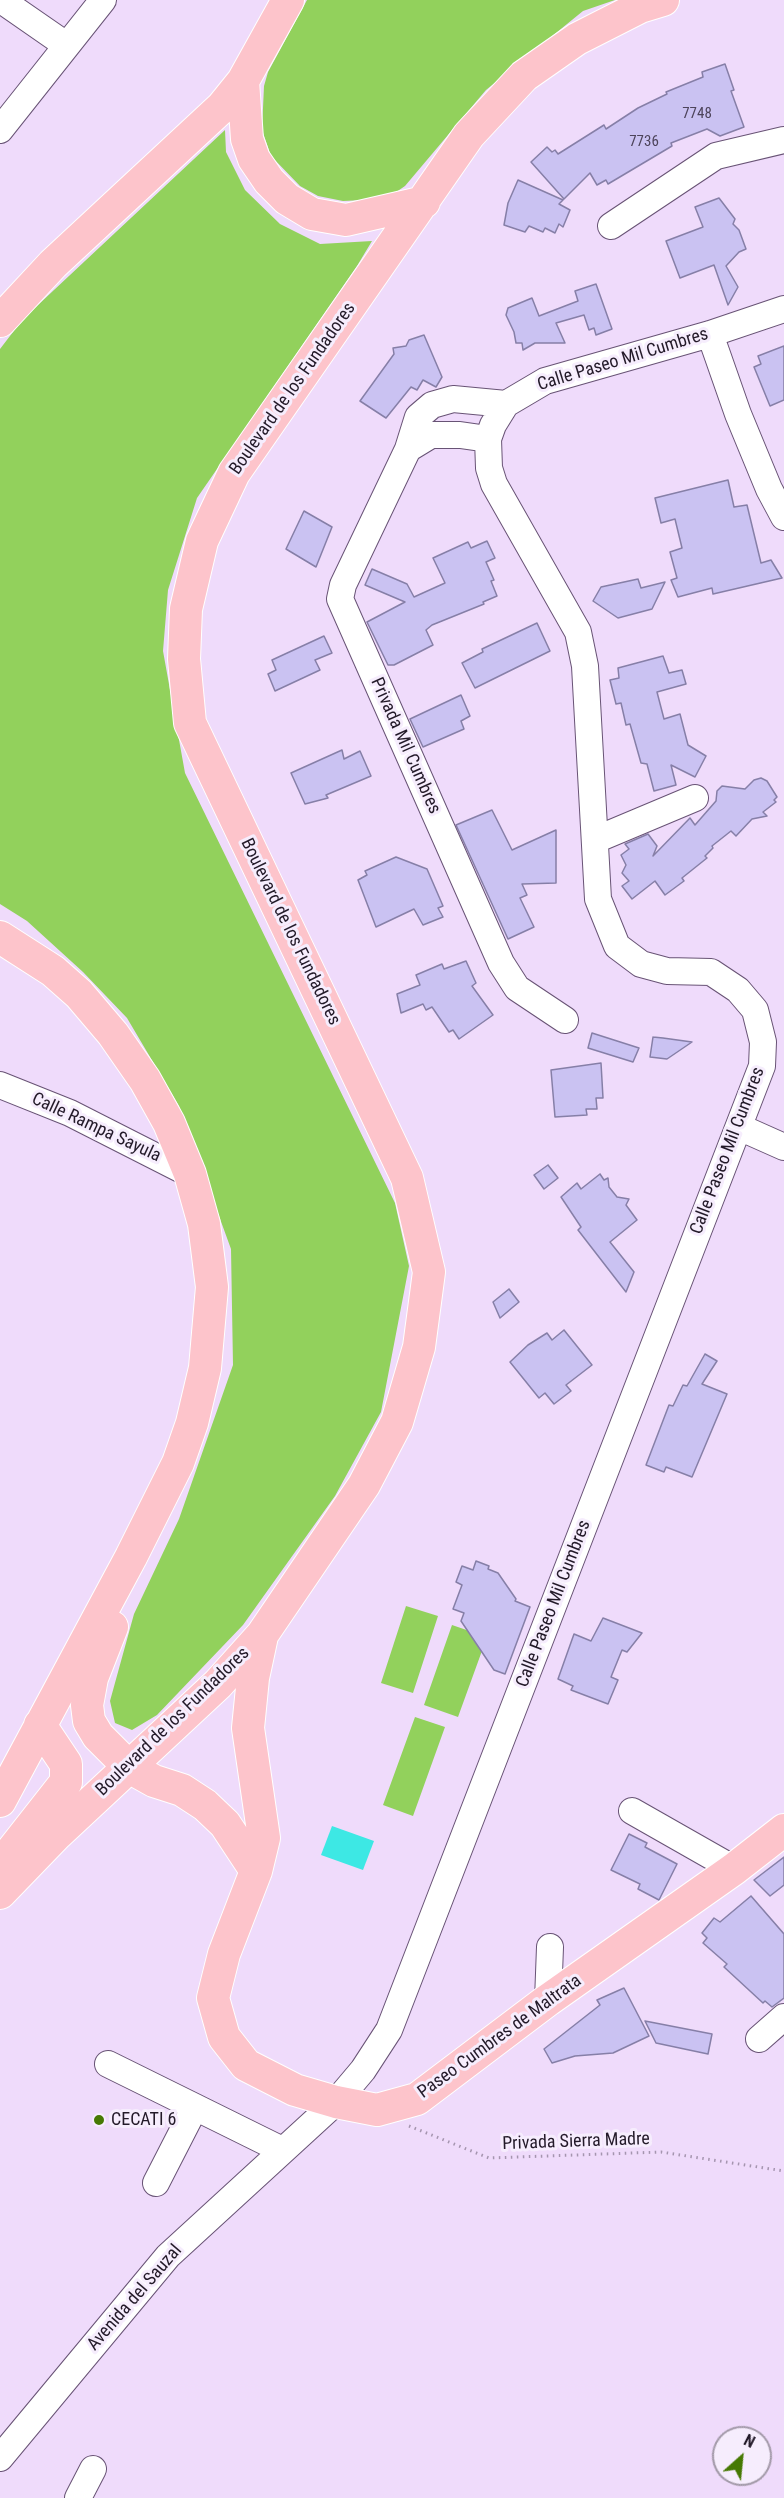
<!DOCTYPE html>
<html>
<head>
<meta charset="utf-8">
<style>
	body { margin:0 }
	#map { position:relative; width:784px; height:2498px; overflow:hidden; background:#efdbfb; font-family:"Roboto Condensed",sans-serif }
	canvas { display:block }
	.north { position:absolute; left:712px; top:2426px; width:60px; height:60px; box-sizing:border-box; background:#f6edfd; border:2px solid #a299a8; border-radius:50%; rotate:27deg; font-size:16px; font-weight:700; line-height:24px; text-align:center; color:#231a29 }
	.north::after { content:''; display:block; margin:auto; width:21px; height:27px; background:#467903; clip-path:polygon(50% 0,100% 100%,50% 72%,0 100%) }
</style>
</head>
<body>
<div id="map">
<canvas width="784" height="2498"></canvas>
<div class="north">N</div>
</div>
<script>
const g = document.querySelector('canvas').getContext('2d');
g.lineJoin = 'round';
function fill(path, color) {
  g.fillStyle = color;
  g.fill(path, 'evenodd');
}
function poly(rows) {
  const path = new Path2D();
  for (const r of rows) {
    path.moveTo(r[0], r[1]);
    for (let i = 2; i < r.length; i += 2) path.lineTo(r[i], r[i + 1]);
  }
  return path;
}
function strokePath(path, color, width, dash) {
  g.strokeStyle = color;
  g.lineWidth = width;
  g.lineCap = dash ? 'butt' : 'round';
  g.setLineDash(dash || []);
  g.stroke(path);
}
function drawText(font, color, halo, rows, align = 'center') {
  g.font = font + ' "Roboto Condensed",sans-serif';
  g.lineWidth = 6;
  g.setLineDash([]);
  g.textBaseline = 'middle';
  g.strokeStyle = halo;
  g.fillStyle = color;
  for (const [text, x, y, turn = 0] of rows) {
    g.save();
    g.translate(x, y);
    g.rotate((+turn || 0) * Math.PI / 180);
    g.textAlign = isNaN(turn) ? turn : align;
    if (halo) g.strokeText(text, 0, 0);
    g.fillText(text, 0, 0);
    g.restore();
  }
}
const green = poly([
	[307,0,615,0,583,11,486,90,405,186,386,199,343,201,318,196,300,186,271,156,262,130,264,86,268,72],
	[225,130,226,152,245,190,280,224,320,244,372,241,357,266,197,498,168,590,163,651,185,773,395,1203,409,1266,381,1412,335,1496,243,1625,157,1715,132,1730,115,1723,110,1701,134,1614,179,1519,233,1365,231,1249,179,1106,127,1018,83,972,27,921,0,904,0,349,23,319],
	[406,1606,438,1616,413,1693,381,1683],
	[452,1625,487,1637,458,1717,424,1705],
	[415,1717,445,1727,413,1816,383,1805]
]);
const water = poly([
	[332,1826,374,1841,363,1870,321,1855]
]);
const building = poly([
	[725,64,734,90,731,91,744,127,720,136,707,129,671,143,672,146,608,184,606,180,597,185,590,173,564,199,531,162,547,147,552,152,555,150,558,154,604,125,606,129,638,108,667,94,666,92,703,77,702,72,725,64],
	[518,180,563,200,559,204,570,210,563,227,559,224,555,233,545,228,543,232,529,226,525,232,504,225,508,203,518,180],
	[719,198,735,219,733,224,739,230,746,249,739,252,726,266,738,287,728,305,714,265,680,278,666,241,703,227,695,207,719,198],
	[596,284,612,329,596,335,594,328,589,330,584,315,556,323,565,343,535,343,523,350,522,343,516,343,514,332,506,315,508,308,532,298,539,316,578,301,575,291,596,284],
	[424,335,442,377,436,387,423,380,417,390,411,387,386,418,360,401,394,354,393,348,406,346,409,340,424,335],
	[784,346,784,400,770,406,754,367,761,364,758,356,784,346],
	[728,480,734,507,747,505,761,563,771,560,782,578,713,594,712,588,678,597,671,580,677,578,670,552,682,548,675,519,661,523,655,498,728,480],
	[304,511,332,527,316,567,286,549,304,511],
	[487,541,495,558,486,562,494,580,491,581,497,596,483,602,484,604,432,625,426,630,433,645,394,665,388,665,367,622,405,602,365,585,372,569,407,584,414,597,445,583,433,558,468,542,471,548,487,541],
	[638,579,641,588,665,582,652,609,618,618,593,601,601,587,638,579],
	[537,623,550,651,475,688,462,663,483,652,482,649,537,623],
	[324,636,332,653,315,660,320,670,275,691,268,674,276,670,272,660,324,636],
	[663,656,669,673,682,670,686,684,657,692,664,719,680,714,688,745,706,756,695,777,671,765,676,785,654,791,647,764,641,763,630,724,626,725,621,703,616,704,610,680,619,678,618,668,663,656],
	[461,695,470,716,461,721,464,729,423,747,410,719,461,695],
	[342,750,344,759,360,751,371,776,326,795,328,798,305,804,291,773,342,750],
	[761,778,767,781,777,797,774,800,776,802,763,812,767,816,752,819,736,836,731,831,712,846,713,848,705,856,707,858,682,878,684,881,665,895,655,881,632,899,622,886,629,881,622,873,626,865,621,855,629,849,625,844,648,834,657,846,653,856,690,818,695,825,716,801,717,791,722,786,745,789,754,780,761,778],
	[492,810,512,850,556,830,556,883,522,884,527,895,520,898,534,927,508,939,456,825,492,810],
	[396,857,427,869,443,906,438,908,443,917,423,925,414,909,376,927,358,880,367,875,365,871,396,857],
	[466,961,476,983,472,986,493,1015,459,1039,453,1030,449,1032,432,1007,426,1010,423,1004,401,1013,397,994,420,985,416,975,442,964,444,969,466,961],
	[592,1033,639,1048,633,1062,588,1048,592,1033],
	[653,1037,663,1038,692,1042,667,1059,650,1057,653,1037],
	[601,1063,603,1098,596,1098,597,1109,586,1109,587,1115,555,1117,551,1070,601,1063],
	[548,1165,558,1178,544,1189,534,1175,548,1165],
	[600,1174,604,1180,608,1178,609,1187,617,1197,629,1199,626,1205,637,1220,610,1242,634,1272,626,1292,578,1230,581,1227,561,1197,577,1183,581,1189,600,1174],
	[509,1289,519,1302,500,1318,493,1302,509,1289],
	[564,1330,592,1365,566,1385,571,1391,554,1404,545,1393,539,1398,510,1362,528,1345,547,1333,552,1340,564,1330],
	[705,1354,717,1361,702,1384,727,1394,692,1477,666,1467,664,1472,646,1465,669,1405,673,1406,683,1385,687,1386,705,1354],
	[476,1561,489,1566,488,1569,498,1573,516,1599,515,1601,530,1607,505,1674,494,1670,461,1621,464,1613,453,1609,462,1585,456,1582,462,1566,473,1570,476,1561],
	[603,1618,642,1633,627,1652,622,1650,611,1677,618,1680,608,1704,571,1690,573,1686,558,1679,574,1634,591,1641,603,1618],
	[629,1834,647,1843,645,1847,677,1864,659,1900,638,1889,640,1884,611,1870,629,1834],
	[784,1857,784,1885,770,1896,754,1880,784,1857],
	[751,1896,784,1934,784,1998,772,2007,765,2001,763,2003,724,1967,727,1964,703,1943,707,1938,702,1933,714,1918,720,1922,751,1896],
	[624,1988,649,2036,613,2053,575,2056,552,2063,544,2049,600,2005,597,2000,624,1988],
	[645,2021,712,2034,708,2054,656,2043,645,2021]
]);
const path = poly([
	[409,2126,489,2158,661,2152,784,2171]
]);
const minor = poly([
	[1,0,66,45],
	[0,130,103,0],
	[611,226,716,156,784,140],
	[710,334,738,414,769,489,784,517],
	[506,404,453,399,432,405,418,417,408,449,343,585,340,599,501,963,517,988,565,1020],
	[408,449,431,435,460,435,488,439],
	[595,840,695,798],
	[0,1085,70,1113,190,1174],
	[739,1127,784,1147],
	[632,1811,734,1869],
	[548,2000,550,1947],
	[759,2039,784,2017],
	[108,2064,282,2150],
	[156,2183,195,2107],
	[0,2458,168,2256,336,2102,363,2070,389,2030,762,1066,763,1042,755,1010,738,990,711,972,667,971,641,964,617,946,598,899,585,666,578,632,494,484,489,468,488,439,493,425,506,404,545,381,710,334,784,309],
	[78,2498,93,2469]
]);
const major = poly([
	[243,81,247,139,254,159,269,181,287,199,312,214,346,220,424,202],
	[0,321,53,264,222,107,243,81,288,0],
	[0,937,53,971,79,994,113,1034,145,1080,169,1123,190,1174,204,1224,212,1287,205,1368,192,1423,178,1463,131,1557,0,1801],
	[112,1627,92,1678,87,1705,89,1721,98,1736,129,1767,154,1781,182,1790,205,1805,225,1824,256,1871],
	[262,1636,253,1678,248,1728,264,1838,256,1871,224,1954,213,1998,224,2037,246,2065,295,2090,336,2102,377,2110,417,2099,548,2000,734,1869,784,1830],
	[5,1867,11,1852,66,1782,66,1764,40,1725],
	[0,1893,57,1834,218,1684,262,1635,364,1485,397,1422,419,1347,429,1272,407,1178,190,723,184,659,186,609,202,541,234,473,469,135,524,76,577,39,640,7,663,0]
]);
const markers = [
	[99,2120,6,"#467903"]
];
const numberNames = [
	["7748",697,114],
	["7736",644,142]
];
const streetNames = [
	["Calle Paseo Mil Cumbres",623,360,-17],
	["Boulevard de los Fundadores",293,389,-55],
	["Privada Mil Cumbres",405,746,66],
	["Boulevard de los Fundadores",290,932,64],
	["Calle Rampa Sayula",96,1128,25],
	["Calle Paseo Mil Cumbres",728,1151,-69],
	["Calle Paseo Mil Cumbres",554,1604,-69],
	["Boulevard de los Fundadores",173,1722,-44],
	["Paseo Cumbres de Maltrata",500,2037,-36],
	["Privada Sierra Madre",576,2142,-2],
	["Avenida del Sauzal",135,2298,-49]
];
const poiNames = [
	["CECATI 6",111,2120]
];
fill(green, '#92d15c');
fill(water, '#3de8e4');
fill(building, '#cac2f2');
strokePath(building, '#867fa7', 1.5);
strokePath(minor, '#685375', 28);
strokePath(major, '#fff', 34);
strokePath(path, '#a595af', 3, [1.5, 4.5]);
strokePath(minor, '#fff', 26);
strokePath(major, '#fdc4cb', 32);
for (const [x, y, r, color] of markers) {
  const dot = new Path2D();
  dot.arc(x, y, r, 0, 2 * Math.PI);
  g.fillStyle = color;
  g.fill(dot);
  strokePath(dot, '#f6edfd', 2);
}
drawText('15px', '#4d445b', null, numberNames);
drawText('18px', '#231a29', '#f6edfd', streetNames);
drawText('18px', '#231a29', '#f6edfd', poiNames, 'left');
</script>
</body>
</html>
